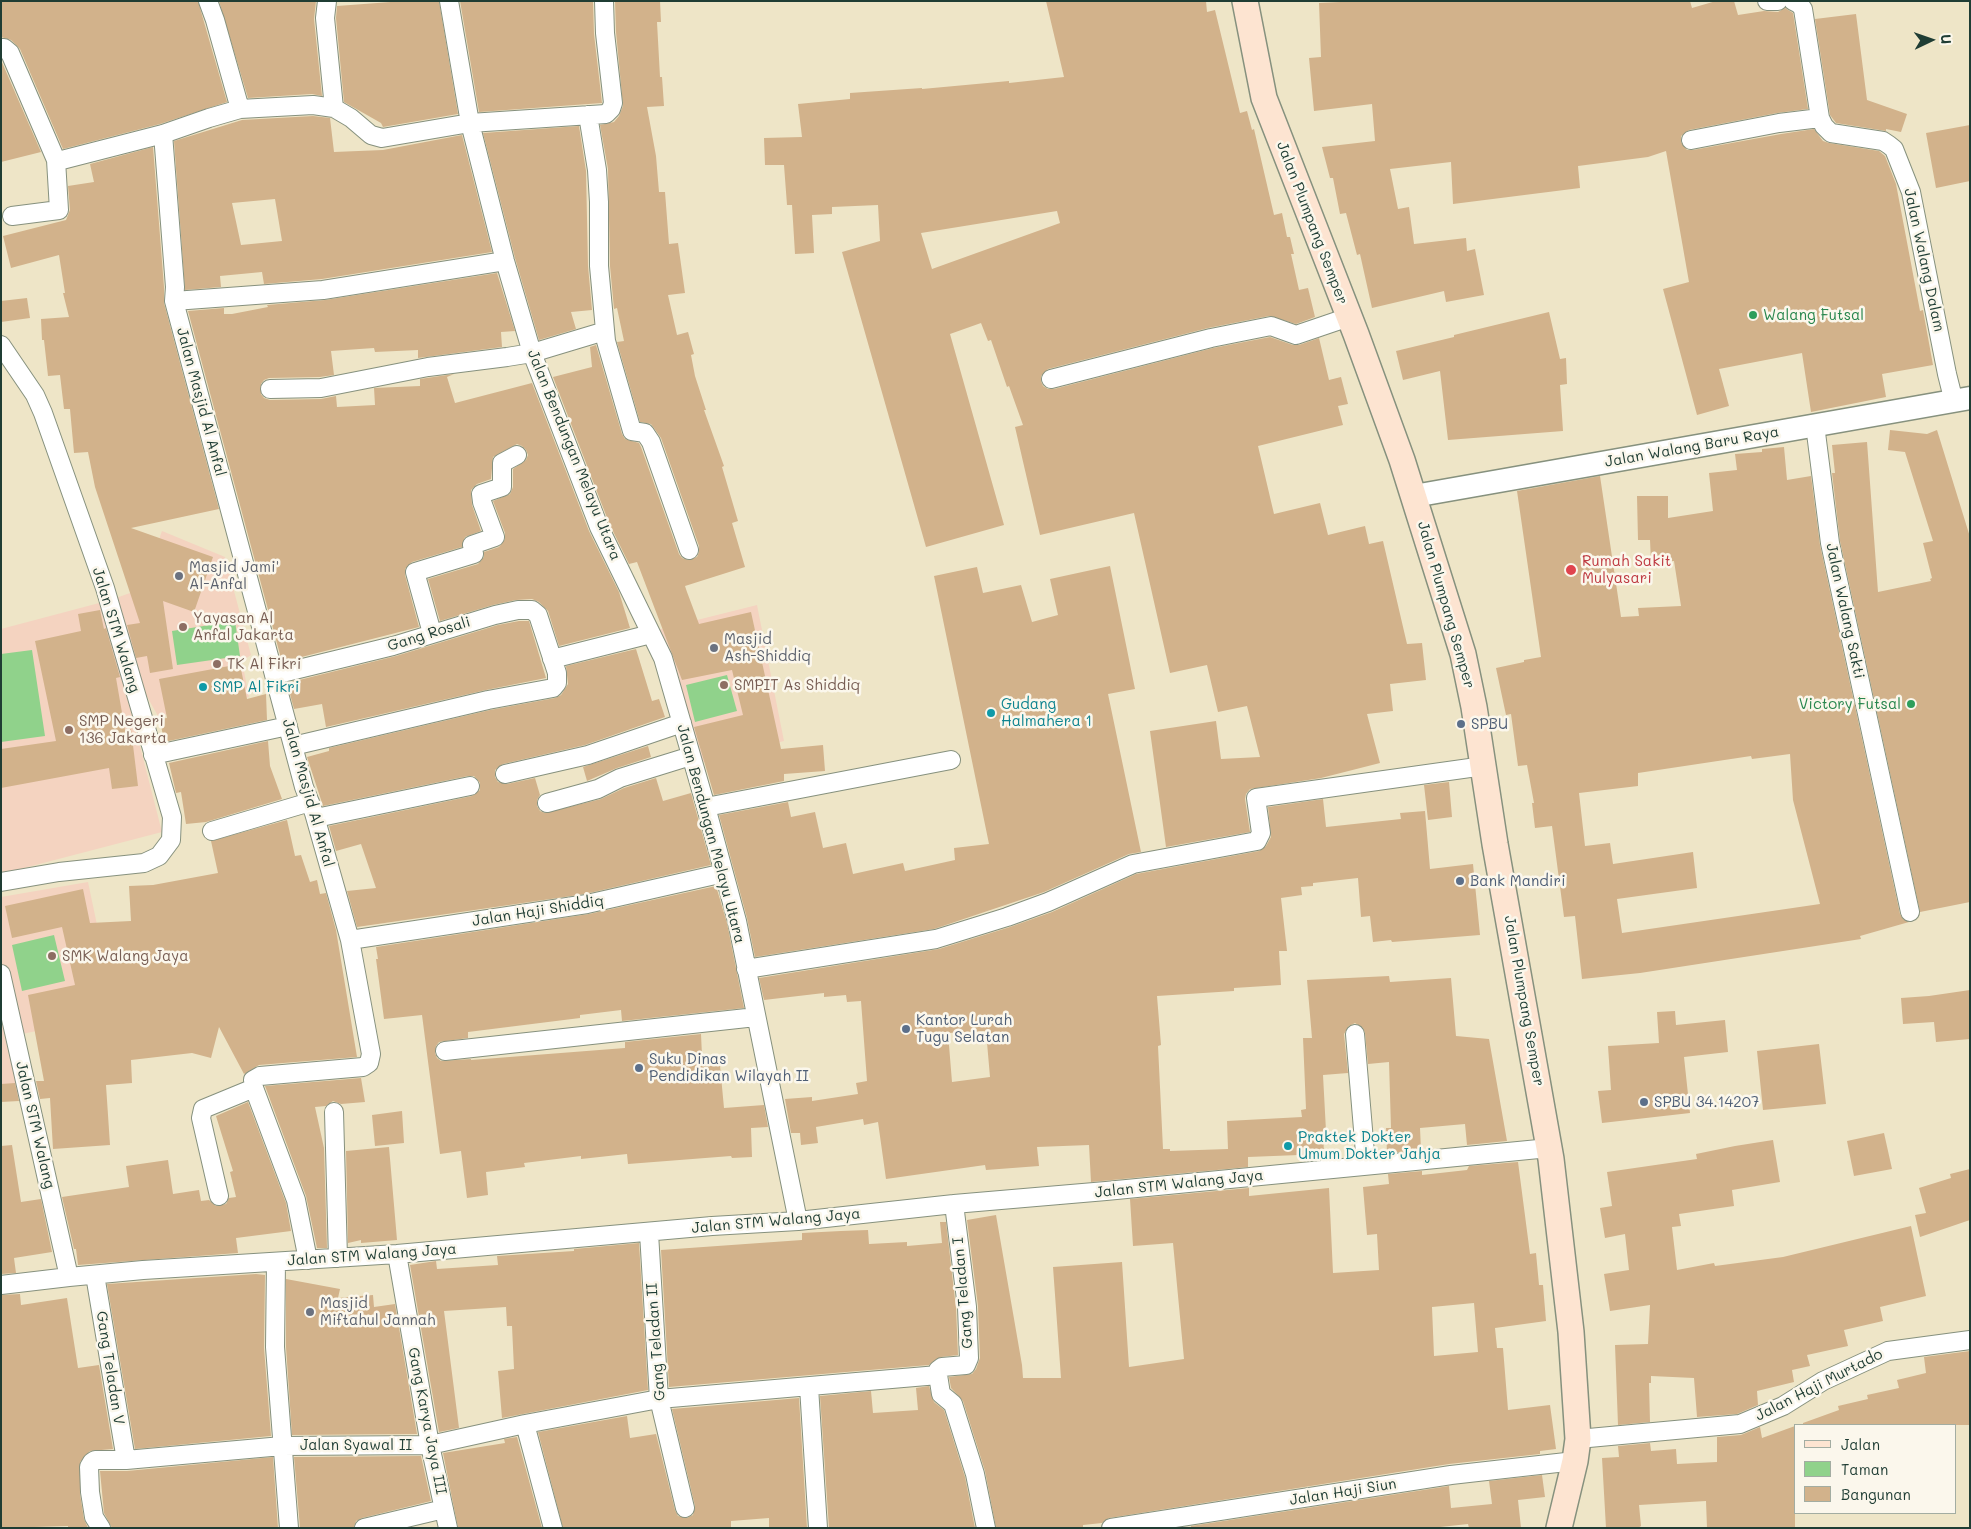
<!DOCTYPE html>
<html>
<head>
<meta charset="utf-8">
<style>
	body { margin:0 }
	#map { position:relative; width:1971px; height:1529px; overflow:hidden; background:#eee5c7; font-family:Mali,sans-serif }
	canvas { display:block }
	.frame { position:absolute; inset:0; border:2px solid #1f3d34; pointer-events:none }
	.legend { position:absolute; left:1794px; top:1424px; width:162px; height:90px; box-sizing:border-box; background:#fbf7ec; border:1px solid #a3ada2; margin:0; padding:6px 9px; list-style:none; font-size:15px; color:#1f3d34 }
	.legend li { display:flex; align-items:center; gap:10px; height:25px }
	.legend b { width:25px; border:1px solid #a3ada2 }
	.north { position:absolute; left:1906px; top:15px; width:50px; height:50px; -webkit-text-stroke:4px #fbf7ec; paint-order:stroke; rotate:87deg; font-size:14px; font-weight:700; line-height:20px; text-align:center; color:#1f3d34 }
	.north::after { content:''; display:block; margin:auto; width:18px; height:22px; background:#1f3d34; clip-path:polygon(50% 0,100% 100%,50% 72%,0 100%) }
</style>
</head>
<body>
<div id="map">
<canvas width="1971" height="1529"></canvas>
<div class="frame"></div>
<ul class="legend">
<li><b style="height:6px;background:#fde4d1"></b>Jalan</li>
<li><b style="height:14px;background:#90d28b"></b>Taman</li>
<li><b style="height:14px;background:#d2b28b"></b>Bangunan</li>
</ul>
<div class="north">U</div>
</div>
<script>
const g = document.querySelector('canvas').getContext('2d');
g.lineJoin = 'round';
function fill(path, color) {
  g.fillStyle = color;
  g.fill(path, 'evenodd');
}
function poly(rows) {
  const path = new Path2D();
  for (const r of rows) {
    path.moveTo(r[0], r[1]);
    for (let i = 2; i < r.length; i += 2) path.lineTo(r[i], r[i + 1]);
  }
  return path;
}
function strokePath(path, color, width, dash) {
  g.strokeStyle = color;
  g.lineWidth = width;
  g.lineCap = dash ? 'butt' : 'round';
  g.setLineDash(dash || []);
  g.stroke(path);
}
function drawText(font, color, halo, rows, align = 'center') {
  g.font = font + ' Mali,sans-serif';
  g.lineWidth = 5;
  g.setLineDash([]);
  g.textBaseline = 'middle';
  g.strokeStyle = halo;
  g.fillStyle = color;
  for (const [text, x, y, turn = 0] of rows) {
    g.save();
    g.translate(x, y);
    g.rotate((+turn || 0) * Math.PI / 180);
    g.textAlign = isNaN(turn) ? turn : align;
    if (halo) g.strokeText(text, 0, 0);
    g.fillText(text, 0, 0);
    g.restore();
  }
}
const built = poly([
	[162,531,225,557,251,655,242,661,249,697,158,716,136,677,116,598,141,589],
	[103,602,162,832,1,874,1,629],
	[757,605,784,741,700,763,657,630],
	[88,882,116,1015,12,1036,22,1096,1,1099,1,897]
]);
const green = poly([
	[235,621,240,656,177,665,172,631],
	[32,650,45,736,1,742,1,654],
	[727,675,737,711,695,722,686,685],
	[54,935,65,981,22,991,12,945]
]);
const building = poly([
	[1,1,198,1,227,102,160,124,63,149,20,49,11,40,1,37],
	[219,1,316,1,314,19,322,96,312,94,248,98],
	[404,1,439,1,458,114,383,127,381,123,344,102,336,18,337,6],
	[460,1,593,1,594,34,602,103,479,112],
	[615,1,660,1,661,22,657,22,660,77,662,77,664,106,647,107,656,156,659,192,665,192,669,244,678,243,685,293,668,295,677,335,688,332,694,354,691,355,695,376,706,410,704,410,724,466,722,467,738,521,732,523,745,567,685,586,687,592,699,624,751,612,781,749,823,745,825,771,784,774,784,781,714,795,694,727,743,715,732,670,682,680,637,562,629,564,609,523,553,377,592,367,590,347,596,345,622,434,625,439,639,443,641,447,679,554,682,558,688,560,697,557,699,552,699,546,661,438,651,424,640,422,617,342,624,341,617,308,614,309,610,266,608,169,600,125,614,122,619,116,623,106,616,32],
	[1046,1,1206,1,1207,12,1215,10,1240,113,1247,111,1252,130,1254,129,1274,215,1282,213,1287,237,1290,237,1294,254,1291,254,1299,290,1308,288,1315,317,1296,324,1269,316,1208,328,1048,369,1041,376,1041,381,1043,386,1048,389,1054,389,1213,348,1270,337,1293,345,1299,345,1319,338,1329,380,1341,377,1348,404,1338,406,1343,425,1258,446,1274,514,1320,503,1328,535,1365,526,1369,544,1383,541,1407,644,1422,643,1426,680,1390,684,1393,711,1367,714,1380,763,1321,778,1250,789,1246,794,1245,799,1250,832,1166,847,1150,731,1216,721,1221,759,1260,757,1247,706,1218,712,1207,665,1170,673,1134,513,1040,535,1015,427,1023,425,1009,386,1007,387,991,340,988,341,981,323,950,334,1004,525,926,547,842,252,880,241,878,205,832,207,832,214,812,215,814,253,795,254,792,205,787,205,784,165,765,165,764,138,802,137,798,104,850,99,850,93,922,88,922,89,1009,81,1009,83,1064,77],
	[1057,211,1060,223,932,269,921,233],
	[1361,1,1690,1,1692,8,1716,1,1734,1,1738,15,1764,11,1778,12,1785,8,1793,13,1808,109,1777,113,1689,130,1681,136,1681,142,1687,150,1693,150,1781,134,1814,129,1823,141,1829,143,1879,151,1885,156,1896,184,1920,311,1923,310,1933,365,1882,374,1886,397,1811,412,1802,353,1719,369,1729,406,1697,415,1663,289,1689,282,1666,151,1648,157,1578,166,1580,188,1453,204,1451,162,1390,169,1398,209,1409,207,1414,244,1466,238,1467,251,1475,249,1484,295,1446,302,1444,291,1372,308,1360,254,1357,255,1346,213,1340,214,1333,178,1330,178,1322,147,1375,141,1372,104,1314,111,1309,58,1321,57,1319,3],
	[1856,14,1867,100,1907,114,1901,132,1886,129,1886,131,1836,123,1830,115,1815,19],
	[1,60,41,152,1,162],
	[313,116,330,118,334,152,383,150,462,135,492,252,322,279,264,284,262,272,220,276,221,287,185,290,174,141,242,120],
	[275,199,282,241,241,245,232,203],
	[1970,125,1970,181,1936,188,1926,133],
	[579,126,586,171,588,266,592,310,571,312,576,329,539,340,515,258,483,133],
	[153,147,164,287,164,303,219,509,131,528,213,557,194,612,163,601,173,669,150,673,147,656,136,658,127,625,140,623,95,487,88,452,74,453,70,409,64,409,60,375,48,376,44,340,42,340,41,319,69,317,63,293,65,293,59,255,11,268,3,236,66,220,70,210,68,186,94,182,90,164],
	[497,273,515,331,501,332,502,347,418,358,418,350,375,352,374,348,331,351,334,375,320,377,269,378,264,380,261,384,261,394,264,398,270,400,321,399,336,396,337,407,375,405,374,388,420,386,420,379,454,374,447,377,455,403,532,383,589,531,619,592,630,628,559,646,548,611,539,602,532,599,516,600,493,605,440,621,428,579,478,564,484,557,484,552,499,547,505,539,505,533,493,501,510,494,513,487,513,469,526,460,528,455,526,450,522,446,517,444,493,457,491,479,477,484,471,490,472,505,481,531,465,537,462,547,412,562,405,569,405,575,419,627,282,662,188,311,224,308,224,314,232,314,268,307,267,305,325,300],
	[27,298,30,318,1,322,1,301],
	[1549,312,1560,359,1566,358,1567,384,1560,385,1563,431,1448,440,1440,371,1403,380,1396,351,1454,337,1454,335],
	[1890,430,1927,434,1937,430,1970,537,1970,902,1920,912,1840,541,1832,473,1835,473,1832,445,1867,442,1878,592,1931,581,1930,579,1932,578,1923,543,1933,541,1905,452,1888,450],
	[1784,447,1787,480,1811,476,1820,545,1900,914,1903,919,1909,922,1860,936,1861,939,1640,973,1582,979,1575,916,1564,917,1552,826,1535,828,1532,803,1534,803,1527,765,1518,766,1511,714,1506,715,1496,668,1524,662,1524,660,1541,657,1517,491,1600,476,1621,617,1639,616,1638,608,1681,606,1674,561,1651,562,1650,540,1638,540,1637,496,1668,496,1668,518,1713,511,1709,473,1737,470,1735,454,1762,452,1762,449],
	[1790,754,1793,800,1820,904,1622,933,1617,899,1697,888,1693,852,1613,864,1610,843,1585,846,1579,793,1638,786,1638,773,1751,756,1752,759],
	[1110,566,1135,689,1108,694,1141,852,1129,854,1044,892,934,929,755,957,747,918,719,815,788,802,791,817,815,812,823,848,846,843,853,874,903,863,905,871,955,860,954,848,989,844,934,576,977,567,983,593,1021,585,1032,622,1058,615,1050,579],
	[100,610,104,629,106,628,120,677,116,678,125,730,131,729,138,786,112,789,109,768,1,788,1,749,56,741,35,641,81,631,78,614],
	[519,621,529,621,546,678,486,690,326,727,322,704,294,709,287,683,396,656,498,625],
	[636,649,652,701,659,699,665,717,585,745,503,764,495,770,495,777,498,782,507,784,535,778,540,795,537,800,537,806,540,811,545,813,601,799,624,788,656,778,663,801,691,793,711,865,585,894,357,927,347,891,376,888,361,844,336,851,329,826,472,796,480,790,480,783,474,776,468,776,323,806,307,757,329,751,329,748,490,710,555,698,561,695,568,684,566,666],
	[240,664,247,699,266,694,267,720,164,742,160,719,167,718,159,679],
	[268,741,270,766,282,799,206,822,186,824,181,792,176,793,169,763],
	[648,746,651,757,617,768,587,781,583,767],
	[1449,782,1452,817,1428,820,1424,785],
	[1323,799,1326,827,1401,819,1400,813,1425,811,1430,869,1473,864,1480,935,1392,942,1391,940,1373,942,1370,916,1361,917,1358,878,1313,883,1313,886,1301,887,1302,895,1281,898,1287,951,1279,951,1281,985,1234,988,1234,991,1157,996,1161,1045,1158,1046,1163,1149,1170,1149,1170,1151,1228,1149,1227,1121,1302,1117,1301,1110,1306,1109,1303,1038,1312,1038,1307,980,1389,976,1390,982,1451,978,1456,1036,1489,1039,1507,1141,1467,1145,1465,1124,1420,1128,1421,1150,1387,1153,1386,1128,1391,1128,1389,1062,1368,1064,1365,1033,1363,1028,1355,1023,1349,1026,1344,1034,1348,1073,1323,1075,1326,1131,1323,1131,1324,1154,1248,1157,1248,1167,1091,1182,1089,1145,1037,1147,1039,1166,986,1170,985,1165,886,1179,878,1122,864,1125,863,1119,816,1127,818,1143,801,1145,800,1133,791,1133,785,1099,812,1097,812,1101,858,1094,856,1083,867,1081,861,1001,847,1002,846,995,824,997,824,993,764,1000,759,978,939,949,1010,927,1052,912,1136,874,1259,851,1266,846,1271,837,1268,807],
	[986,1031,990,1077,952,1082,948,1033],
	[287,820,295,856,301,855,310,882,317,880,320,894,326,893,336,930,357,1057,259,1065,244,1074,219,1027,211,1058,192,1053,131,1060,132,1083,106,1085,110,1145,53,1149,50,1098,40,1099,36,1081,44,1081,28,995,75,985,62,927,12,938,5,906,83,889,90,923,131,921,129,886,153,885,218,873,211,841],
	[716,886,727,923,744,1008,622,1021,621,1010,580,1015,580,1018,468,1032,468,1038,439,1042,436,1046,435,1053,437,1058,441,1061,471,1059,471,1060,625,1048,625,1042,701,1034,702,1056,719,1055,724,1108,764,1105,768,1127,751,1128,752,1157,732,1158,731,1156,628,1164,627,1154,581,1159,581,1156,524,1163,525,1167,486,1172,488,1195,467,1198,461,1151,440,1154,422,1015,384,1019,376,959,378,959,376,947,589,914],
	[1970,990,1970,1039,1936,1042,1934,1022,1903,1024,1901,998,1929,996],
	[1675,1011,1676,1025,1725,1020,1728,1052,1684,1057,1690,1113,1602,1123,1598,1091,1611,1090,1608,1046,1659,1043,1657,1012],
	[1819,1044,1826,1104,1763,1110,1757,1051],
	[361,1078,365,1102,341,1104,333,1101,326,1106,315,1107,324,1148,327,1248,317,1248,306,1196,265,1086],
	[15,1083,19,1101,1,1102,1,1084],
	[248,1102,286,1203,291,1231,236,1238,238,1253,78,1265,76,1249,74,1249,62,1197,129,1187,126,1166,168,1160,173,1194,199,1190,201,1201,209,1200,216,1206,226,1204,229,1198,236,1197,230,1172,233,1171,216,1116],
	[402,1111,404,1143,375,1146,372,1115],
	[1884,1133,1892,1169,1854,1176,1847,1141],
	[1773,1140,1780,1182,1732,1190,1734,1206,1679,1214,1681,1226,1672,1227,1677,1270,1714,1263,1715,1266,1783,1257,1911,1226,1926,1296,1880,1307,1883,1321,1844,1330,1848,1346,1807,1355,1810,1366,1792,1370,1794,1382,1757,1391,1758,1405,1737,1414,1697,1417,1694,1378,1651,1376,1651,1383,1649,1383,1650,1422,1618,1425,1615,1345,1648,1344,1650,1305,1610,1311,1604,1274,1629,1270,1625,1234,1605,1238,1600,1208,1612,1206,1607,1172,1697,1159,1696,1154,1735,1146],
	[12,1145,21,1202,41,1199,52,1252,14,1258,16,1273,1,1274,1,1146],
	[389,1147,397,1240,361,1243,361,1240,348,1243,346,1151],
	[1518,1162,1530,1254,1536,1253,1539,1285,1543,1285,1546,1321,1495,1328,1497,1348,1503,1348,1508,1410,1550,1405,1556,1449,1540,1451,1540,1454,1449,1464,1109,1518,1102,1523,1083,1525,1083,1528,996,1528,985,1471,963,1401,951,1388,949,1377,972,1374,976,1369,980,1358,978,1306,967,1220,996,1215,1022,1365,1023,1378,1061,1378,1053,1267,1122,1262,1129,1367,1184,1359,1173,1243,1133,1246,1130,1199,1249,1188,1249,1196,1329,1188,1333,1273,1379,1270,1377,1234,1367,1235,1363,1187,1389,1184,1388,1174,1422,1171,1422,1175,1467,1170,1469,1166],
	[1474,1303,1478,1352,1434,1356,1432,1307],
	[1970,1169,1970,1220,1920,1237,1915,1215,1926,1213,1919,1188,1951,1178,1950,1174],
	[940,1222,946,1222,956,1308,958,1355,941,1357,929,1365,669,1387,661,1250,802,1240,802,1233,841,1231,868,1230,869,1244,907,1242,907,1246,942,1243],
	[639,1243,648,1390,502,1418,498,1371,514,1369,512,1326,507,1326,506,1307,444,1311,459,1428,439,1432,410,1265,436,1261,437,1269,498,1265,497,1256,574,1251,574,1249],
	[256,1274,265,1275,264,1348,271,1436,135,1449,107,1284],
	[286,1279,340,1289,338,1298,373,1295,374,1307,395,1304,417,1434,292,1435,286,1347],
	[20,1294,21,1305,67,1298,78,1368,99,1365,113,1449,90,1451,80,1462,80,1494,84,1519,88,1528,68,1528,68,1526,1,1528,1,1295],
	[1970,1351,1970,1425,1803,1425,1803,1423,1839,1410,1838,1406,1868,1399,1867,1395,1899,1388,1897,1380,1926,1373,1924,1357],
	[929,1386,934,1402,944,1410,965,1477,975,1528,829,1528,820,1396,871,1391,873,1413,918,1410,916,1388],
	[799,1398,807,1528,769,1528,769,1518,731,1521,731,1528,563,1528,538,1432,627,1416,630,1438,656,1434,675,1510,678,1516,687,1518,693,1515,695,1506,672,1409],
	[1795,1426,1795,1527,1707,1528,1706,1501,1639,1505,1641,1526,1638,1528,1606,1528,1602,1458,1619,1457,1618,1446,1650,1443,1651,1451,1676,1449,1677,1464,1717,1462,1717,1437,1741,1435,1760,1427,1762,1438],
	[517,1437,542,1528,458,1528,443,1453,505,1443,504,1439],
	[421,1456,431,1501,362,1518,356,1521,354,1527,300,1528,294,1457],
	[273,1457,278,1528,112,1528,104,1513,100,1471,127,1471],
	[1542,1475,1545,1497,1518,1500,1521,1528,1469,1528,1468,1524,1431,1528,1191,1528,1191,1526,1449,1486,1451,1508,1492,1504,1489,1481]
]);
const minor = poly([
	[208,1,215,20,240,109],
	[327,1,325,18,334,108],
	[449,1,470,123,505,261,532,353,599,527,663,658,706,807,737,921,798,1221],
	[1767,1,1778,1],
	[1793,1,1799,4,1803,9,1820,118,1824,126,1831,133,1883,141,1889,145,1894,149,1911,192,1947,374,1954,402],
	[1,48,4,48,10,53,56,160,58,161,163,134,209,118,240,109,313,105,334,108,351,118,371,135,382,138,470,123,606,114,611,109,613,103,605,33,604,1],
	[588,115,597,170,599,202,599,266,606,341,632,431,645,433,651,442,689,550],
	[163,134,175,287,174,301,304,787,314,813,350,940,371,1054,369,1063,363,1067,260,1076,253,1080,254,1088,296,1200,308,1260],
	[1691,140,1779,123,1820,118],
	[12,216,59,210,56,160],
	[174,301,323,290,505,261],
	[1,345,35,395,43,413,105,588,172,817,171,840,159,856,144,863,59,872,1,882],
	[1051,379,1211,338,1271,326,1296,335,1349,317],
	[270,389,321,388,428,367,507,357,532,353,605,331],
	[1815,425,1830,543,1910,912],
	[432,633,415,572,474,554,472,545,495,537,482,502,481,494,502,487,502,463,517,455],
	[552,659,651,634],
	[274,675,393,646,495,615,518,610,532,610,538,615,557,673,557,683,553,688,488,700,293,746],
	[153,755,288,726],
	[505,774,588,755,682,723],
	[547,803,598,789,620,778,691,756],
	[706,807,951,760],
	[316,818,470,786],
	[212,831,310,802],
	[350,940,587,904,724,873],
	[746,969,936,939,1007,917,1048,902,1133,864,1257,841,1261,833,1256,798,1484,766],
	[1,974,69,1277],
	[1355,1034,1366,1165],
	[445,1051,756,1017],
	[334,1112,338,1258],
	[219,1196,201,1118,203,1109,254,1088],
	[954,1204,967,1307,969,1358,966,1365,942,1367,938,1370,938,1375,941,1394,953,1404,975,1474,986,1528],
	[649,1233,659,1399,685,1508],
	[397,1254,430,1445,448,1528],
	[276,1262,275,1347,289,1528],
	[95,1275,126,1460],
	[1,1285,69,1277,143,1270,397,1254,712,1226,798,1221,954,1204,1106,1191,1549,1148],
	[809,1387,818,1528],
	[525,1424,659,1399,938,1375],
	[1578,1439,1740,1424,1783,1406,1823,1381,1888,1351,1970,1340],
	[101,1528,94,1517,90,1492,89,1467,92,1462,95,1460,126,1460,282,1446,430,1445,525,1424,553,1528],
	[364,1528,444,1509],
	[1111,1528,1451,1475,1575,1461]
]);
const tertiary = poly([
	[1414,496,1970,398]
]);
const secondary = poly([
	[1245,1,1264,98,1356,334,1402,460,1463,654,1474,707,1495,844,1551,1159,1571,1332,1578,1439,1575,1461,1559,1528]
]);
const markers = [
	[1753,315,5,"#2e9e5b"],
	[1571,570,6,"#e0444e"],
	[179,576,5,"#6b7280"],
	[183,627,5,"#8d6e63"],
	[714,648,5,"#6b7280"],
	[217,664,5,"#8d6e63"],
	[724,685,5,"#8d6e63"],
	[203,687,5,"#0f9aa8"],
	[1911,704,5,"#2e9e5b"],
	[991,713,5,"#0f9aa8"],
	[1461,724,5,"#5c6f8a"],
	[69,730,5,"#8d6e63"],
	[1460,881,5,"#5c6f8a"],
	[52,956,5,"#8d6e63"],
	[906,1029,5,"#5c6f8a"],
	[639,1068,5,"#5c6f8a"],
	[1644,1102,5,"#5c6f8a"],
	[1288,1146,5,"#0f9aa8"],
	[310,1312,5,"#6b7280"]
];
const streetNames = [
	["Jalan Plumpang Semper",1312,223,69],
	["Jalan Walang Dalam",1924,260,78],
	["Jalan Masjid Al Anfal",201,402,75],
	["Jalan Walang Baru Raya",1692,447,-10],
	["Jalan Bendungan Melayu Utara",574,455,68],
	["Jalan Plumpang Semper",1446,605,74],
	["Jalan Walang Sakti",1845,611,78],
	["Jalan STM Walang",116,630,73],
	["Gang Rosali",429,634,-17],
	["Jalan Masjid Al Anfal",308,793,74],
	["Jalan Bendungan Melayu Utara",711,834,75],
	["Jalan Haji Shiddiq",538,911,-9],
	["Jalan Plumpang Semper",1524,1001,80],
	["Jalan STM Walang",35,1125,77],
	["Jalan STM Walang Jaya",1179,1184,-6],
	["Jalan STM Walang Jaya",776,1221,-5],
	["Jalan STM Walang Jaya",372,1255,-4],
	["Gang Teladan I",963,1293,-95],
	["Gang Teladan II",656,1342,-94],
	["Gang Teladan V",110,1368,81],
	["Jalan Haji Murtado",1819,1385,-27],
	["Gang Karya Jaya III",427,1421,79],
	["Jalan Syawal II",356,1445],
	["Jalan Haji Siun",1343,1492,-9]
];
const leisureNames = [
	["Walang Futsal",1763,315],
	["Victory Futsal",1901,704,"right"]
];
const healthNames = [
	["Rumah Sakit",1582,561],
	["Mulyasari",1582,578]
];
const worshipNames = [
	["Masjid Jami'",189,567],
	["Al-Anfal",189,584],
	["Masjid",724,639],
	["Ash-Shiddiq",724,656],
	["Masjid",320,1303],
	["Miftahul Jannah",320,1320]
];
const educationNames = [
	["Yayasan Al",193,618],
	["Anfal Jakarta",193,635],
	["TK Al Fikri",227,664],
	["SMPIT As Shiddiq",734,685],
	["SMP Negeri",79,721],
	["136 Jakarta",79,738],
	["SMK Walang Jaya",62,956]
];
const cultureNames = [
	["SMP Al Fikri",213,687],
	["Gudang",1001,704],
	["Halmahera 1",1001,721],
	["Praktek Dokter",1298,1137],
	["Umum Dokter Jahja",1298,1154]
];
const serviceNames = [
	["SPBU",1471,724],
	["Bank Mandiri",1470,881],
	["Kantor Lurah",916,1020],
	["Tugu Selatan",916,1037],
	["Suku Dinas",649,1059],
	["Pendidikan Wilayah II",649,1076],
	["SPBU 34.14207",1654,1102]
];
fill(built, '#f4d3c0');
fill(green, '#90d28b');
fill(building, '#d2b28b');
strokePath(minor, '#86917e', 20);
strokePath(tertiary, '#86917e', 25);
strokePath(secondary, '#86917e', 28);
strokePath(minor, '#fff', 18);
strokePath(tertiary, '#fff', 22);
strokePath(secondary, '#fde4d1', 25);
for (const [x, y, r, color] of markers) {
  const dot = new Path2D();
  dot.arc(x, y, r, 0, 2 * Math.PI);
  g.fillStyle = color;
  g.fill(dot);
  strokePath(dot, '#fbf7ec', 2);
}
drawText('15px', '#1f3d34', '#fbf7ec', streetNames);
drawText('15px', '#27864d', '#fbf7ec', leisureNames, 'left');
drawText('15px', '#be3a42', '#fbf7ec', healthNames, 'left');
drawText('15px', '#5b616d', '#fbf7ec', worshipNames, 'left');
drawText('15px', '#785e54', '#fbf7ec', educationNames, 'left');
drawText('15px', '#0d838f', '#fbf7ec', cultureNames, 'left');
drawText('15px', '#4e5e75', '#fbf7ec', serviceNames, 'left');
</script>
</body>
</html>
